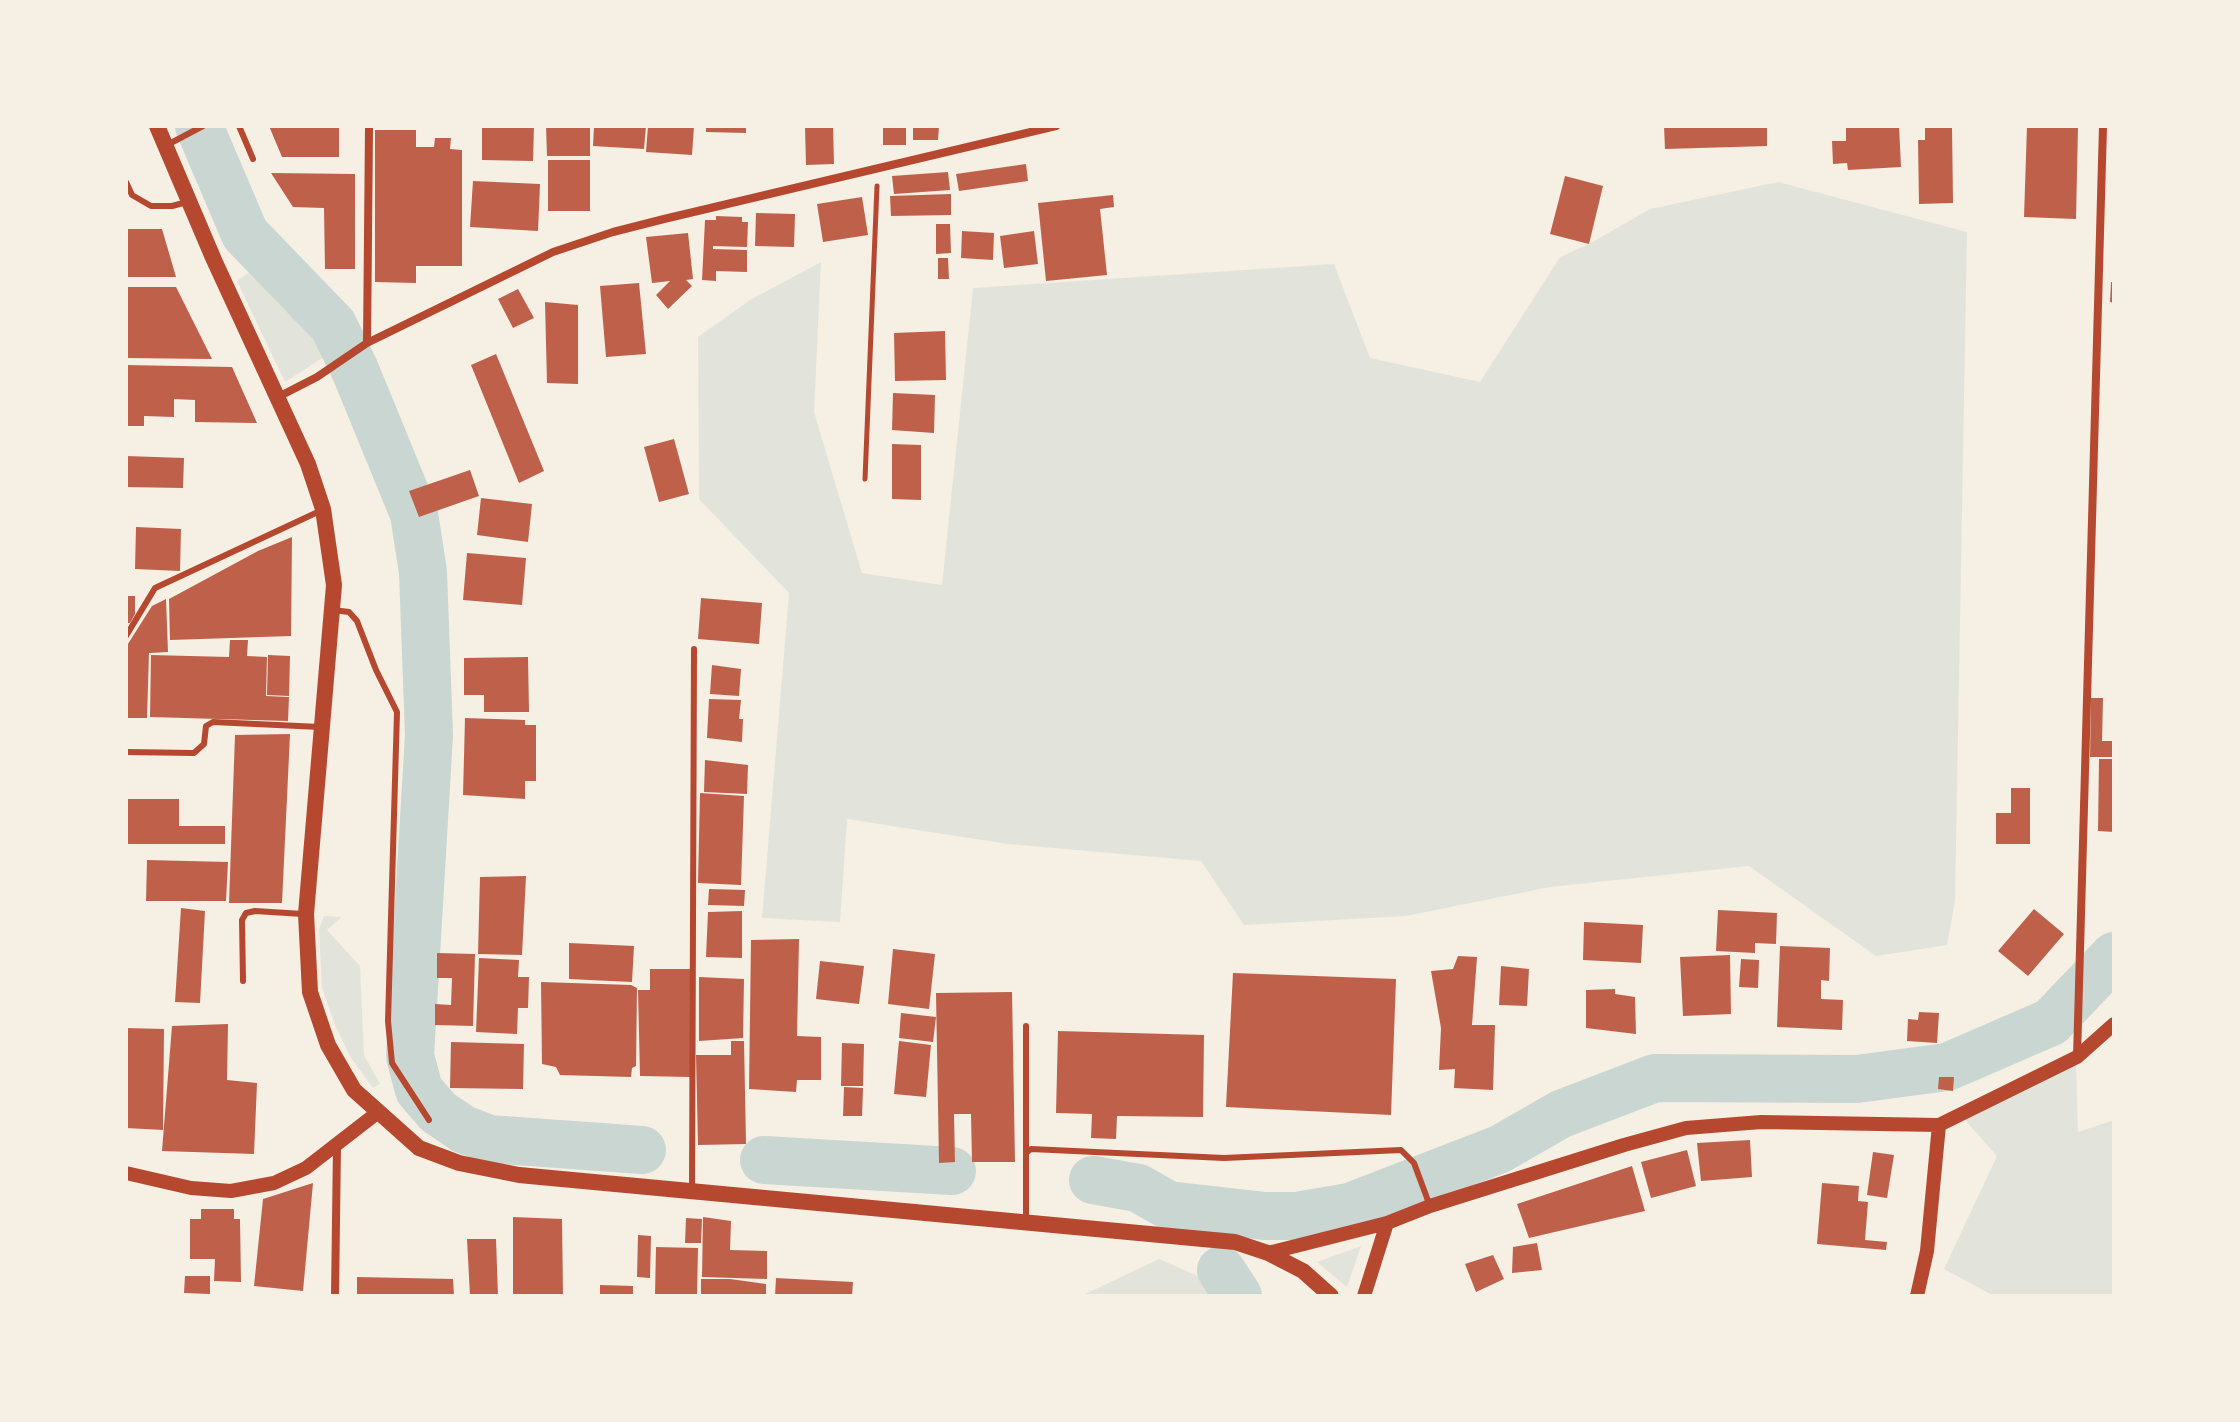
<!DOCTYPE html>
<html>
<head>
<meta charset="utf-8">
<style>
	body { margin:0 }
	#map { position:relative; width:2240px; height:1422px; overflow:hidden; background:#f6efe4; font-family:"Varela Round",sans-serif }
	canvas { display:block }
	.frame { position:absolute; inset:0; border:128px solid #f6efe4; pointer-events:none }
</style>
</head>
<body>
<div id="map">
<canvas width="2240" height="1422"></canvas>
<div class="frame"></div>
</div>
<script>
const g = document.querySelector('canvas').getContext('2d');
g.lineJoin = 'round';
function fill(path, color) {
  g.fillStyle = color;
  g.fill(path, 'evenodd');
}
function poly(rows) {
  const path = new Path2D();
  for (const r of rows) {
    path.moveTo(r[0], r[1]);
    for (let i = 2; i < r.length; i += 2) path.lineTo(r[i], r[i + 1]);
  }
  return path;
}
function strokePath(path, color, width, dash) {
  g.strokeStyle = color;
  g.lineWidth = width;
  g.lineCap = dash ? 'butt' : 'round';
  g.setLineDash(dash || []);
  g.stroke(path);
}
const green = poly([
	[1778,182,1967,232,1955,901,1947,945,1876,956,1749,866,1550,887,1406,916,1244,925,1201,861,1008,844,847,819,840,922,762,918,789,593,699,499,698,337,750,300,821,262,814,412,862,573,942,585,973,288,1334,264,1370,358,1480,382,1560,257,1589,244,1650,209],
	[252,270,313,329,327,355,285,382,237,281],
	[324,916,342,917,327,930,360,966,364,1055,380,1084,373,1088,351,1058,335,1025,322,988,319,929],
	[2076,1062,2078,1132,2114,1120,2114,1296,1994,1296,1944,1269,1997,1156,1965,1120],
	[1361,1246,1347,1287,1317,1262],
	[1159,1259,1244,1296,1081,1296]
]);
const river = poly([
	[199,126,245,234,333,325,355,370,414,514,423,572,429,735,410,1056,419,1090,438,1112,463,1129,489,1139,642,1150],
	[764,1160,952,1171],
	[1093,1180,1138,1188,1168,1205,1265,1216,1297,1216,1350,1207,1500,1149,1561,1114,1655,1078,1857,1079,1947,1067,2051,1022,2114,956],
	[1221,1270,1238,1296]
]);
const building = poly([
	[269,126,339,126,339,157,282,157],
	[482,126,534,126,533,161,482,160],
	[546,126,590,126,590,156,547,156],
	[594,126,646,126,644,149,593,146],
	[648,126,694,126,692,155,646,152],
	[706,126,746,126,746,133,706,132],
	[805,126,833,126,834,164,806,165],
	[883,126,906,126,906,145,883,145],
	[913,126,939,126,938,140,913,140],
	[1664,126,1767,126,1767,146,1665,149],
	[1846,126,1899,126,1901,167,1848,170,1847,163,1833,164,1832,141,1846,141],
	[1952,126,1953,203,1919,204,1918,140,1925,140,1925,127],
	[2027,126,2078,126,2076,219,2024,217],
	[375,130,416,130,416,147,434,147,435,138,451,138,450,149,462,150,462,266,416,266,416,283,375,282],
	[548,160,590,160,590,211,548,211],
	[1026,164,1028,181,959,191,956,174],
	[948,172,950,190,894,194,892,176],
	[271,173,355,174,355,269,325,269,324,208,293,207],
	[1565,176,1603,186,1589,244,1550,234],
	[473,181,540,184,538,231,470,227],
	[951,194,951,215,891,216,890,196],
	[1113,195,1114,207,1100,209,1107,275,1046,281,1038,203],
	[862,197,868,235,823,242,817,204],
	[756,213,795,214,794,247,755,246],
	[716,216,742,217,742,222,748,222,747,247,713,246,713,249,747,250,747,272,716,271,716,281,702,280,705,220,716,220],
	[936,224,950,224,951,253,936,254],
	[126,229,162,229,176,277,126,277],
	[962,231,994,233,993,260,961,258],
	[1034,231,1038,264,1004,268,1000,236],
	[688,233,693,279,686,280,692,286,668,309,656,295,670,281,652,283,646,237],
	[938,258,948,258,949,279,938,279],
	[2111,282,2114,282,2114,303,2110,302],
	[639,283,646,354,606,357,600,286],
	[126,287,176,287,212,359,126,358],
	[518,289,534,318,513,328,498,299],
	[545,302,578,305,578,384,547,383],
	[945,331,946,380,895,381,894,333],
	[496,354,544,471,519,483,471,365],
	[126,365,232,367,257,423,195,422,195,400,174,399,174,417,144,416,144,426,126,426],
	[893,393,935,395,934,433,892,430],
	[674,439,689,494,659,502,644,447],
	[892,444,921,445,921,500,892,499],
	[126,456,184,458,183,488,126,487],
	[470,470,479,496,419,517,409,491],
	[481,498,532,504,528,542,477,535],
	[136,527,181,529,180,571,135,569],
	[292,537,291,636,170,640,169,599,258,551],
	[467,553,526,558,522,605,463,600],
	[126,596,135,596,135,614,130,623,126,623],
	[701,598,762,603,759,644,698,639],
	[166,599,168,652,149,653,147,718,126,718,126,647,152,606],
	[230,640,248,640,247,656,267,657,266,696,289,697,288,721,150,717,151,655,229,657],
	[268,655,290,656,289,696,267,695],
	[528,657,529,712,484,712,484,695,464,695,464,658],
	[712,665,741,669,739,696,710,694],
	[2091,698,2103,698,2102,741,2114,741,2114,757,2090,757],
	[709,699,741,700,739,719,743,719,742,742,707,738],
	[465,718,525,720,525,725,536,725,536,781,525,781,525,799,463,795],
	[290,734,282,903,229,903,235,735],
	[2099,759,2114,759,2114,832,2098,831],
	[705,760,748,765,747,794,704,792],
	[2011,788,2030,788,2030,844,1996,844,1996,813,2011,813],
	[700,793,744,796,741,885,698,883],
	[126,799,179,799,179,826,225,826,225,844,126,844],
	[147,860,228,862,226,901,146,901],
	[526,876,522,955,478,954,480,877],
	[709,889,745,890,744,906,708,905],
	[181,908,205,911,200,1003,175,1002],
	[2034,909,2064,934,2028,976,1998,951],
	[1718,910,1777,913,1776,944,1755,943,1755,953,1716,951],
	[742,911,742,958,706,957,708,912],
	[1584,922,1643,925,1641,963,1583,960],
	[799,939,797,1036,821,1037,821,1080,797,1080,796,1092,749,1089,751,940],
	[569,943,634,946,632,982,569,979],
	[1780,946,1830,948,1829,981,1821,980,1821,999,1843,1000,1842,1030,1777,1027],
	[893,949,935,954,929,1009,888,1004],
	[437,953,475,954,473,1026,435,1025,435,1004,451,1005,452,978,437,978],
	[1730,955,1731,1014,1683,1016,1680,957],
	[1458,956,1477,957,1472,1025,1495,1025,1493,1090,1454,1088,1455,1069,1439,1070,1441,1028,1431,971,1453,969],
	[479,958,519,960,518,977,529,977,528,1008,518,1008,517,1034,476,1032],
	[1741,959,1759,960,1758,988,1739,987],
	[820,961,864,966,859,1004,816,999],
	[1501,966,1529,969,1527,1006,1499,1005],
	[650,969,691,969,691,1077,640,1076,638,990,650,990],
	[1233,973,1396,979,1391,1115,1226,1107],
	[699,977,744,979,743,1038,699,1041],
	[541,982,631,985,637,988,636,1066,632,1068,631,1077,560,1075,556,1067,542,1064],
	[1615,989,1615,994,1635,997,1636,1034,1586,1028,1586,990],
	[1012,992,1015,1162,972,1162,971,1114,954,1114,955,1162,939,1163,936,993],
	[1919,1012,1939,1013,1937,1043,1907,1041,1908,1019,1918,1020],
	[901,1013,936,1017,933,1042,899,1038],
	[228,1024,227,1080,257,1083,254,1154,162,1151,172,1026],
	[126,1028,164,1029,163,1130,126,1128],
	[1058,1031,1204,1035,1203,1117,1117,1116,1116,1139,1091,1138,1092,1114,1056,1113],
	[731,1041,744,1041,746,1144,698,1145,696,1055,731,1055],
	[899,1041,931,1045,926,1097,894,1094],
	[451,1042,524,1044,523,1089,450,1088],
	[842,1043,864,1044,863,1086,841,1086],
	[1939,1077,1954,1077,1953,1091,1938,1089],
	[844,1087,863,1088,862,1116,843,1116],
	[1750,1140,1752,1177,1701,1181,1697,1143],
	[1687,1150,1696,1186,1651,1198,1641,1162],
	[1873,1152,1894,1155,1887,1198,1867,1195],
	[1632,1166,1645,1211,1529,1238,1517,1204],
	[313,1183,303,1291,254,1286,263,1199],
	[1822,1183,1859,1186,1858,1201,1868,1202,1865,1240,1887,1242,1886,1250,1817,1244],
	[201,1209,234,1209,234,1219,240,1219,241,1282,214,1281,215,1259,190,1259,190,1219,201,1219],
	[513,1217,562,1219,563,1296,513,1296],
	[703,1217,731,1221,730,1250,767,1251,767,1279,702,1277],
	[686,1218,702,1219,701,1243,685,1243],
	[638,1235,651,1236,650,1278,637,1277],
	[467,1239,496,1239,498,1296,470,1296],
	[1537,1243,1542,1270,1512,1273,1513,1247],
	[656,1247,698,1248,697,1296,655,1296],
	[1493,1255,1504,1279,1476,1292,1465,1264],
	[185,1276,210,1276,210,1294,184,1293],
	[357,1277,453,1279,454,1296,357,1296],
	[776,1278,853,1282,852,1296,775,1296],
	[701,1279,730,1279,766,1284,766,1296,701,1296],
	[600,1285,633,1286,633,1296,600,1296]
]);
const path = poly([
	[865,479,877,186]
]);
const service = poly([
	[239,126,253,159],
	[167,145,203,126],
	[126,182,132,195,151,206,172,206,187,202],
	[333,610,349,612,357,621,376,670,397,712,388,1021,392,1063,429,1120],
	[126,636,155,588,320,511],
	[126,752,194,753,204,744,206,726,213,722,320,727],
	[243,981,242,920,246,913,255,911,303,914],
	[1026,1026,1026,1153],
	[692,1189,694,649],
	[1026,1221,1026,1153,1031,1149,1224,1158,1401,1150,1414,1163,1430,1206]
]);
const minor = poly([
	[367,343,369,126],
	[278,397,317,377,367,343,553,252,613,232,664,219,1056,126],
	[2077,1057,2103,126],
	[335,1296,337,1145]
]);
const tertiary = poly([
	[126,1173,191,1188,231,1191,274,1183,306,1168,377,1113],
	[1268,1253,1387,1223,1430,1206,1624,1145,1686,1128,1761,1122,1939,1125,2077,1057,2114,1024],
	[1364,1296,1387,1223],
	[1917,1296,1927,1251,1939,1125]
]);
const secondary = poly([
	[157,126,214,260,308,464,323,509,334,585,306,914,310,992,328,1045,354,1090,419,1148,459,1163,519,1175,1235,1242,1268,1253,1303,1271,1331,1296]
]);
fill(green, '#e2e4dc');
strokePath(river, '#c9d6d2', 48);
fill(building, '#bf614a');
strokePath(path, '#b5482f', 5);
strokePath(service, '#b5482f', 6);
strokePath(minor, '#b5482f', 8);
strokePath(tertiary, '#b5482f', 14);
strokePath(secondary, '#b5482f', 16);
</script>
</body>
</html>
